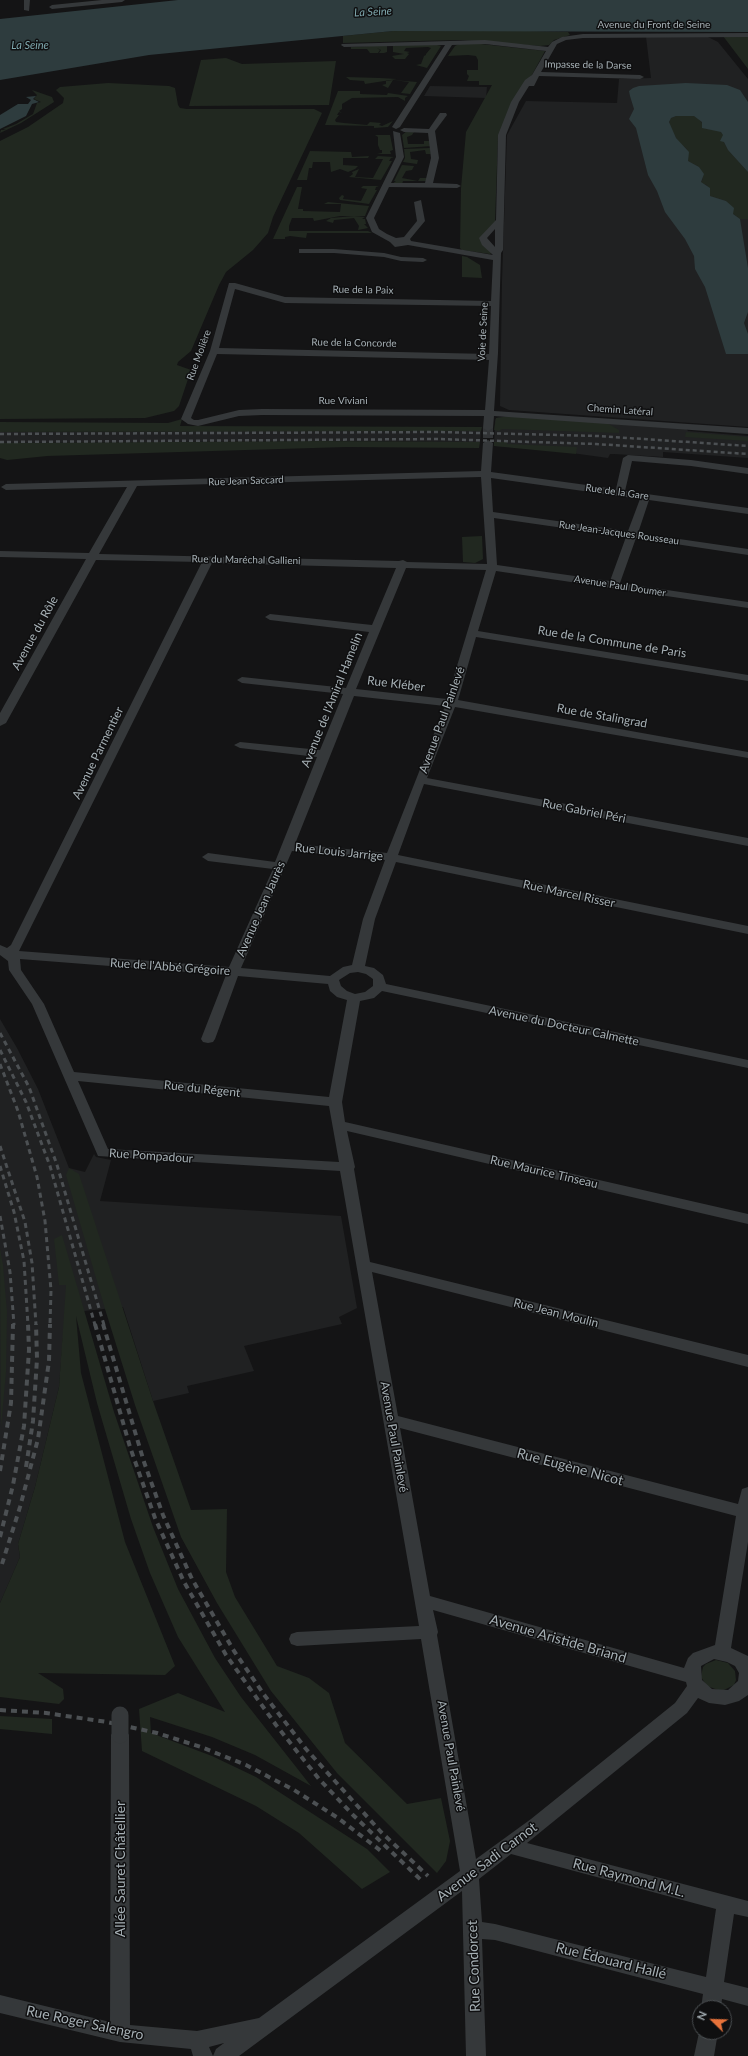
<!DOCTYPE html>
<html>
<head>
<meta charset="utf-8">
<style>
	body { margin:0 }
	#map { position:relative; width:748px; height:2056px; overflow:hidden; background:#141415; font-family:Lato,sans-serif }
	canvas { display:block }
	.north { position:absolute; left:692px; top:2000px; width:40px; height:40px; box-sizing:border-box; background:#0f0f10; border:1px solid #4b4f52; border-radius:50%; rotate:293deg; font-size:11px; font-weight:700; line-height:16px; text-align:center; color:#a6b0b5 }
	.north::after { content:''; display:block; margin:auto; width:14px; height:18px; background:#e7723a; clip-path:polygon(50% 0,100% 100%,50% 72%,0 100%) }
</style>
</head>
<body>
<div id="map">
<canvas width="748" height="2056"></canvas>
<div class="north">N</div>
</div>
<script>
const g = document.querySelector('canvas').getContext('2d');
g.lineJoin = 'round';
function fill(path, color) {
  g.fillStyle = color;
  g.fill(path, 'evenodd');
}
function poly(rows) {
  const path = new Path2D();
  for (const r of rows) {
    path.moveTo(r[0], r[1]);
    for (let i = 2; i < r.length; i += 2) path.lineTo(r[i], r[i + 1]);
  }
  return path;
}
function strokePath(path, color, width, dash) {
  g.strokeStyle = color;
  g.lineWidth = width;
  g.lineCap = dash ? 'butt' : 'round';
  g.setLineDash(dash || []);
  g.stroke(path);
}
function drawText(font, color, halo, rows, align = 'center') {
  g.font = font + ' Lato,sans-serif';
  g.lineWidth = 3;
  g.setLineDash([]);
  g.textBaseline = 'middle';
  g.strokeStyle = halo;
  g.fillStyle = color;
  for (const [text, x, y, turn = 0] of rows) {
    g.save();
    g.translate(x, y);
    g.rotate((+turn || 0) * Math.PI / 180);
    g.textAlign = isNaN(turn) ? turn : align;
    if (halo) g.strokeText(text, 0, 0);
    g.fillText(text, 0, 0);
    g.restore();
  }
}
const built = poly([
	[646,37,708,37,718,42,748,79,748,427,509,410,500,406,502,281,507,135,526,101,617,103,619,79,651,78],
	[430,86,487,87,486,98,424,96],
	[509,416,686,428,688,431,748,436,748,458,663,452,663,457,614,454,610,454,608,458,550,450,494,446,495,421,496,418],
	[360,430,481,431,480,442,320,441,0,443,0,432],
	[0,1019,17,1048,38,1089,69,1168,85,1172,94,1154,96,1157,111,1160,100,1201,341,1216,357,1308,339,1317,342,1324,244,1346,254,1371,187,1386,189,1393,153,1401,123,1307,65,1313,59,1387,35,1487,18,1544,20,1557,0,1603]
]);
const green = poly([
	[492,30,568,32,570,35,554,40,549,45,540,46,460,40,343,43,343,36,393,31],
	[723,36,748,36,748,69],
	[442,44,437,45,441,46,427,68,416,65,421,64,424,56,426,55,426,54,431,48,428,47,406,48,404,51,410,52,407,53,409,54,405,59,395,59,392,56,404,54,393,52,393,45],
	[459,44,481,44,545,51,498,137,495,222,480,238,492,252,490,254,462,250,460,248,461,188,466,132,492,85,479,85,479,81,467,81,469,76,467,74,467,70,478,70,478,60,476,56,468,55,448,56,455,46],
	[387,45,387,52,384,53,379,53,381,50,377,48,380,50,378,53,370,53,367,49,351,49,351,47],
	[226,58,242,64,336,61,329,105,189,106,201,60],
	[346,77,380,78,397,79,365,84,364,81,350,80],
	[393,80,417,82,410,94,401,93,409,82,393,80,388,88,382,85,386,84,386,81],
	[108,83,169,86,175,88,178,105,180,108,187,109,314,109,322,113,273,217,268,233,253,250,226,272,219,285,191,351,178,362,177,365,191,370,179,406,174,411,145,418,0,419,0,141,28,127,63,103,64,98,56,90,60,87],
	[32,90,52,97,54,102,21,123,0,133,1,130,6,130,3,129,16,124,33,114,37,103,41,102,34,99,37,95],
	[338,91,360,91,360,94,387,95,388,93,408,96,405,98,405,101,398,97,352,98,342,104,342,109,339,111,342,113,339,112,337,115,339,115,335,120,336,122,344,123,367,125,370,122,381,123,379,125,382,126,393,121,388,127,374,128,374,126,325,125],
	[676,116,694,116,699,119,706,129,718,130,723,134,723,141,728,150,748,172,748,219,740,219,733,214,726,201,710,196,707,185,701,183,703,178,699,167,688,161,687,149,679,143,669,126,670,119],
	[407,131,414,132,412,135,407,137,408,144,424,144,424,141,430,141,432,146,404,148,402,135],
	[375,135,390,135,393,150,390,151,391,154,377,154,382,153,382,150,380,150,378,145,378,137],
	[430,148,431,154,426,154,425,150,410,152,411,159,418,160,417,164,403,162,405,158,404,149],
	[310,151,351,152,352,157,369,156,368,158,343,158,343,165,358,166,355,169,348,172,340,169,331,172,330,162,313,162,312,168,309,168,307,180,297,180],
	[378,156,394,157,391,158,389,161,392,161,381,180,349,177,353,174,352,172,359,169,355,177,373,178,383,159,375,159],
	[402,165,414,166,412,170,406,171,402,178,418,181,420,178,428,178,427,181,403,181,402,184,392,184,396,181,394,181],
	[363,186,379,186,376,187,375,190,377,190,369,204,340,200,339,198,342,195,344,196,343,199,361,201,367,189,361,188],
	[297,187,302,187,298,209,303,209,303,211,340,212,341,204,324,204,328,202,369,206,365,216,340,216,314,221,313,218,292,218,289,226,289,231,368,231,372,233,307,233,306,238,290,236,285,237,285,239,273,239],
	[354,216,365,217,362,219,365,219,366,224,364,224,368,228,358,230,359,226,354,218,334,220,333,223,326,221,331,218],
	[462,256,467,257,480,265,482,278,462,277],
	[509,416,605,422,619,430,619,433,502,429,499,431,494,430,496,418],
	[182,419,180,426,482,427,481,431,0,432,0,422,168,423],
	[686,432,748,437,748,441,685,437],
	[320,441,480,442,479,448,346,447,47,456,7,460,0,458,0,443],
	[494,442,507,442,507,444,577,447,576,454,494,446],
	[482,536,483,559,475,563,463,562,462,537],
	[69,1168,79,1174,153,1401,191,1510,227,1509,226,1572,235,1597,277,1666,309,1678,329,1693,345,1743,407,1804,441,1798,450,1841,446,1861,437,1873,337,1773,271,1691,217,1603,181,1537,135,1405,105,1309,66,1175],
	[62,1235,114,1412,153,1527,178,1589,215,1658,241,1697,311,1786,255,1755,212,1737,150,1717,151,1733,212,1756,256,1777,367,1849,390,1872,362,1889,299,1833,256,1806,142,1751,139,1709,178,1693,225,1712,178,1637,150,1573,131,1519,97,1403,76,1316,81,1373,125,1542,175,1666,165,1675,38,1673,63,1689,64,1699,59,1704,0,1697,0,1603,20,1557,18,1544,35,1487,59,1387,66,1285,59,1285,54,1239],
	[0,1249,3,1265,7,1312,6,1372,1,1428],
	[716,1660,728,1663,735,1671,736,1680,734,1685,724,1690,718,1690,707,1686,701,1677,703,1667,706,1664],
	[0,1716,52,1719,52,1734,0,1729]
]);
const water = poly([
	[178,0,748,0,748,32,393,31,149,55,0,80,0,19],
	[686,83,727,85,740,90,748,102,748,172,728,150,724,142,720,141,723,135,721,132,702,128,702,122,694,116,676,116,671,118,669,122,676,138,689,152,688,161,699,167,704,174,701,182,710,188,710,196,726,201,734,208,733,214,740,219,748,268,748,312,744,323,748,334,748,354,726,354,705,287,695,269,694,256,685,239,665,212,657,191,648,175,636,128,629,119,634,109,630,96,629,91,633,88,639,86],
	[36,96,33,99,39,102,32,104,26,116,0,129,0,115,18,104,28,104,31,100,26,97]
]);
const minorTunnel = poly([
	[488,428,488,443]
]);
const minor = poly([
	[24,0,30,0,29,11,24,10,24,0],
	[102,0,125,0,122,2,52,9,49,7,52,5,102,0],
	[748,33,748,37,583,38,566,40,557,44,541,72,640,75,644,77,640,79,539,76,534,86,529,86,519,102,506,135,503,250,501,253,498,353,494,411,748,428,748,434,494,416,493,428,488,431,483,428,484,416,262,415,239,416,198,426,188,424,181,419,210,351,229,283,235,283,285,297,491,301,493,260,408,245,395,247,390,242,372,232,366,218,396,157,393,131,400,133,404,157,391,183,425,183,431,158,428,133,404,132,400,130,404,128,429,129,440,113,446,113,447,115,435,131,439,158,433,183,457,184,461,186,457,188,389,187,374,218,379,229,387,234,396,238,404,237,417,221,414,202,421,200,425,221,410,239,411,241,493,255,482,245,479,238,496,220,498,135,511,102,525,80,532,75,546,51,485,44,452,45,400,127,396,129,392,127,445,45,344,47,341,45,342,44,485,40,548,47,552,42,562,37,583,34,748,33],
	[495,229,495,247,487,238,495,229],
	[235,289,285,303,491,306,489,354,219,348,235,289],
	[217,354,489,360,485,410,262,409,239,410,198,420,194,420,191,418,217,354],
	[299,249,334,249,384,253,401,257,423,258,427,260,423,262,401,261,384,257,334,253,299,253,299,249],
	[488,440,493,443,491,472,616,489,623,458,628,455,691,460,748,468,748,474,691,466,632,461,625,491,748,508,748,514,649,500,638,533,748,549,748,555,636,538,620,583,748,602,748,608,496,571,478,631,748,675,748,681,476,637,458,700,748,752,748,758,455,707,427,778,748,838,748,846,424,784,398,855,748,926,748,934,396,862,375,919,365,966,374,968,383,975,386,984,748,1060,748,1068,382,991,374,998,360,1001,342,1102,345,1122,748,1214,748,1224,347,1131,355,1167,354,1169,370,1262,748,1355,748,1367,372,1272,398,1416,738,1504,742,1489,748,1487,748,1542,731,1648,748,1656,748,1695,739,1701,725,1705,709,1703,698,1698,687,1713,527,1843,748,1901,748,1917,734,1914,724,1982,748,1988,748,2006,722,1999,721,2008,701,2008,703,1994,495,1940,482,1939,486,2056,466,2056,462,1891,239,2056,213,2056,216,2049,224,2043,209,2047,213,2056,193,2056,191,2049,120,2042,0,2013,0,1995,110,2022,111,1735,114,1730,120,1728,126,1730,129,1735,130,2025,197,2031,259,2018,460,1871,421,1639,297,1646,291,1644,289,1639,291,1634,297,1632,419,1626,340,1171,98,1156,32,1004,9,970,8,961,0,955,0,945,7,948,11,945,202,562,96,560,6,723,0,726,0,713,86,559,0,557,0,551,89,553,127,487,6,490,1,487,6,484,481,471,483,443,488,440],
	[481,477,487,564,407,562,403,560,399,561,99,554,137,486,481,477],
	[491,478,640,499,628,531,493,512,491,478],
	[494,518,626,537,610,581,497,565,494,518],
	[212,563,396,568,372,625,270,614,265,617,270,620,369,632,346,688,242,677,237,680,242,683,343,694,320,750,240,742,234,745,240,748,317,757,275,862,208,853,202,857,208,861,273,869,229,967,19,951,212,563],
	[406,568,486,570,447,699,356,689,406,568],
	[354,696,445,706,387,853,295,844,354,696],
	[292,851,385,860,363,919,352,965,343,967,330,976,241,968,292,851],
	[20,959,226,975,201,1039,203,1042,208,1043,213,1042,215,1039,238,976,328,984,330,991,337,997,347,1000,329,1097,74,1072,44,1004,21,970,20,959],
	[358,972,366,974,373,979,373,986,365,992,355,994,347,991,341,986,339,980,350,973,358,972],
	[78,1081,329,1106,339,1162,108,1149,78,1081],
	[400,1428,736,1516,715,1645,693,1653,688,1658,684,1668,430,1596,400,1428],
	[433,1610,686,1682,687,1686,675,1703,531,1819,476,1859,437,1635,438,1632,433,1610],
	[714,1659,727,1662,735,1666,739,1673,738,1681,728,1690,712,1689,702,1680,701,1666,714,1659],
	[511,1854,716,1909,706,1977,495,1924,482,1922,479,1879,511,1854],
	[700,2028,700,2032,718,2032,714,2056,694,2056,700,2028]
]);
const railFar2 = poly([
	[0,434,438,432,598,436,748,446],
	[0,442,438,439,596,444,748,454]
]);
const railFar1 = poly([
	[0,1033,29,1087,57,1165,104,1325],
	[0,1050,26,1102,50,1166,95,1325],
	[0,1064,18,1111,37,1177,45,1221,51,1290,50,1325],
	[0,1146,25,1222,32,1263,36,1325],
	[0,1166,14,1212,24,1261,28,1325],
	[0,1216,10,1272,14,1325]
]);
const rail = poly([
	[95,1324,130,1447,155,1518,184,1582,226,1655,276,1725,319,1779,353,1815,422,1881],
	[103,1324,144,1462,163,1515,192,1579,234,1651,265,1696,306,1749,381,1832,428,1876],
	[26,1467,33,1421,37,1359,36,1324],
	[0,1471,11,1403,13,1324],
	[0,1537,13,1485,24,1426,29,1350,28,1324],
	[2,1564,20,1507,38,1439,49,1361,50,1324],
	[0,1710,46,1713,107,1722,157,1733,201,1747,246,1765,294,1790,338,1818,381,1851]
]);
const minorBridge = poly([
	[120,1715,120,1735]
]);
const farStreetnames = [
	["Avenue du Front de Seine",654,25],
	["Impasse de la Darse",588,65,1],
	["Rue de la Paix",363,290,1],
	["Voie de Seine",483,332,-87],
	["Rue de la Concorde",354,343,1],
	["Rue Molière",199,355,-70],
	["Rue Viviani",343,401],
	["Chemin Latéral",620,410,4],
	["Rue Jean Saccard",246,481,-2],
	["Rue de la Gare",617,492,8],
	["Rue Jean-Jacques Rousseau",619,533,8],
	["Rue du Maréchal Gallieni",246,560,1],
	["Avenue Paul Doumer",620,586,9]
];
const farWaternames = [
	["La Seine",373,12,-3],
	["La Seine",30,45]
];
const streetNames = [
	["Avenue du Rôle",35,633,-61],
	["Rue de la Commune de Paris",612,642,9],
	["Rue Kléber",396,684,7],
	["Avenue de l'Amiral Hamelin",332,700,-68],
	["Rue de Stalingrad",602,716,10],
	["Avenue Paul Painlevé",442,720,-70],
	["Avenue Parmentier",98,753,-64],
	["Rue Gabriel Péri",584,811,11],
	["Rue Louis Jarrige",339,852,6],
	["Rue Marcel Risser",569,894,12],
	["Avenue Jean Jaurès",261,909,-66],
	["Rue de l'Abbé Grégoire",170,967,4],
	["Avenue du Docteur Calmette",564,1026,12],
	["Rue du Régent",202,1089,6],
	["Rue Pompadour",151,1156,4],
	["Rue Maurice Tinseau",544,1172,13],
	["Rue Jean Moulin",556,1313,14],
	["Avenue Paul Painlevé",394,1437,80],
	["Avenue Paul Painlevé",451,1756,80]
];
const nearStreetnames = [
	["Rue Eugène Nicot",570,1467,15],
	["Avenue Aristide Briand",558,1639,16],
	["Avenue Sadi Carnot",487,1862,-37],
	["Allée Sauret Châtellier",120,1869,-90],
	["Rue Raymond M.L.",629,1878,15],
	["Rue Édouard Hallé",611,1961,14],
	["Rue Condorcet",474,1966,-92],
	["Rue Roger Salengro",85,2023,12]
];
fill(built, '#202122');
fill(green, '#212820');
fill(water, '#2e3c3e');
strokePath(minorTunnel, '#313335', 10, [10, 5]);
fill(minor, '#35383a');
strokePath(railFar2, '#4c5053', 2.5, [4, 3]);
strokePath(railFar1, '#4c5053', 3, [5, 4]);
strokePath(rail, '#4c5053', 4, [6, 5]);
strokePath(minorBridge, '#35383a', 17);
drawText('10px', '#a6b0b5', '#0f0f10', farStreetnames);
drawText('italic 11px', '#7fa8ae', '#0f0f10', farWaternames);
drawText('12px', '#a6b0b5', '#0f0f10', streetNames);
drawText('14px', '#a6b0b5', '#0f0f10', nearStreetnames);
</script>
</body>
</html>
